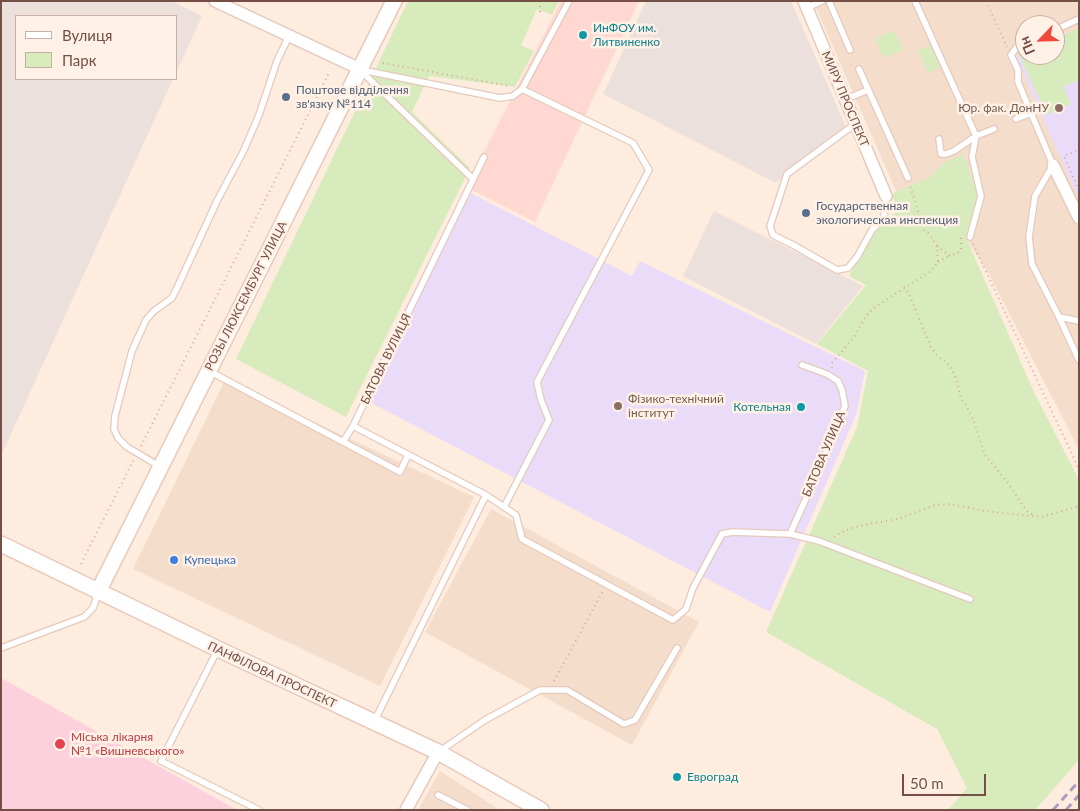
<!DOCTYPE html>
<html>
<head>
<meta charset="utf-8">
<style>
	body { margin:0 }
	#map { position:relative; width:1080px; height:811px; overflow:hidden; background:#feedde; font-family:Lato,sans-serif }
	canvas { display:block }
	.frame { position:absolute; inset:0; border:2px solid #754f45; pointer-events:none }
	.legend { position:absolute; left:15px; top:15px; width:162px; height:65px; box-sizing:border-box; background:#fff1e6; border:1px solid #c8b0a6; margin:0; padding:6px 9px; list-style:none; font-size:15px; color:#754f45 }
	.legend li { display:flex; align-items:center; gap:10px; height:25px }
	.legend b { width:25px; border:1px solid #c8b0a6 }
	.north { position:absolute; left:1015px; top:15px; width:50px; height:50px; box-sizing:border-box; background:#fff1e6; border:1px solid #c8b0a6; border-radius:50%; rotate:246deg; font-size:14px; font-weight:700; line-height:20px; text-align:center; color:#754f45 }
	.north::after { content:''; display:block; margin:auto; width:18px; height:22px; background:#f0483b; clip-path:polygon(50% 0,100% 100%,50% 72%,0 100%) }
	.scale { position:absolute; left:902px; top:774px; width:84px; height:22px; box-sizing:border-box; border:2px solid #754f45; border-top:0; padding-left:6px; font-size:15px; line-height:18px; white-space:nowrap; color:#754f45; -webkit-text-stroke:4px #fff1e6; paint-order:stroke }
</style>
</head>
<body>
<div id="map">
<canvas width="1080" height="811"></canvas>
<div class="frame"></div>
<ul class="legend">
<li><b style="height:6px;background:#fff"></b>Вулиця</li>
<li><b style="height:14px;background:#d7ebbd"></b>Парк</li>
</ul>
<div class="north">Пн</div>
<div class="scale">50 m</div>
</div>
<script>
const g = document.querySelector('canvas').getContext('2d');
g.lineJoin = 'round';
function fill(path, color) {
  g.fillStyle = color;
  g.fill(path, 'evenodd');
}
function poly(rows) {
  const path = new Path2D();
  for (const r of rows) {
    path.moveTo(r[0], r[1]);
    for (let i = 2; i < r.length; i += 2) path.lineTo(r[i], r[i + 1]);
  }
  return path;
}
function strokePath(path, color, width, dash) {
  g.strokeStyle = color;
  g.lineWidth = width;
  g.lineCap = dash ? 'butt' : 'round';
  g.setLineDash(dash || []);
  g.stroke(path);
}
function drawText(font, color, halo, rows, align = 'center') {
  g.font = font + ' Lato,sans-serif';
  g.lineWidth = 5;
  g.setLineDash([]);
  g.textBaseline = 'middle';
  g.strokeStyle = halo;
  g.fillStyle = color;
  for (const [text, x, y, turn = 0] of rows) {
    g.save();
    g.translate(x, y);
    g.rotate((+turn || 0) * Math.PI / 180);
    g.textAlign = isNaN(turn) ? turn : align;
    if (halo) g.strokeText(text, 0, 0);
    g.fillText(text, 0, 0);
    g.restore();
  }
}
const residential = poly([
	[813,1,1079,1,1079,450,990,276,967,240,906,214],
	[1025,25,1055,25,1055,55,1025,55],
	[225,380,474,497,380,686,133,569],
	[491,509,699,622,632,745,425,632],
	[440,771,500,810,418,810]
]);
const commercial = poly([
	[561,1,639,1,535,222,466,187]
]);
const industrial = poly([
	[1,1,171,1,202,16,176,73,176,16,16,16,16,79,173,79,1,456],
	[646,1,791,1,846,127,776,183,603,94],
	[714,211,863,286,816,344,683,276]
]);
const education = poly([
	[1079,28,1079,200,1016,57,1025,53,1025,55,1055,55,1055,39],
	[465,190,632,276,640,261,865,371,856,415,770,612,360,397]
]);
const medical = poly([
	[1,678,237,810,1,810]
]);
const green = poly([
	[408,1,559,1,552,15,537,9,521,45,534,51,515,87,429,76,412,112,470,168,346,417,236,359],
	[1079,28,1079,80,1063,87,1071,104,1047,115,1019,55,1025,53,1025,55,1055,55,1055,39],
	[894,30,903,49,884,58,875,39],
	[930,45,940,67,928,73,918,51],
	[963,154,978,195,967,240,1034,392,1079,480,1079,760,1035,810,948,810,967,788,937,729,766,632,857,427,868,371,817,344,866,285,849,276,867,240,880,224,899,210,891,194,930,177,942,164]
]);
const path = poly([
	[540,1,540,12],
	[986,1,1007,47],
	[383,63,510,86],
	[1077,186,1064,156,1079,150],
	[973,244,1079,469],
	[937,246,950,256,953,255,959,252,961,249,961,236],
	[938,262,949,256],
	[904,287,909,294,931,347,938,357,945,361,952,369,957,381,961,399,965,403,974,422,985,455,1008,483,1026,510,1034,516],
	[832,368,832,363,854,337,866,316,875,307,931,271,938,262,937,246,930,235,924,230,910,185],
	[141,446,330,71],
	[834,537,846,530,863,525,898,519,935,505,951,504,984,511,1042,517,1079,506],
	[81,564,134,459],
	[554,681,603,591]
]);
const lane = poly([
	[829,1,850,50],
	[915,1,976,136,994,129],
	[807,8,822,1],
	[1055,30,1079,19],
	[1025,43,1017,47,1011,55,1018,70,1018,82,1031,113],
	[859,69,908,178],
	[362,70,500,98,513,96,522,89,569,1],
	[361,71,473,179],
	[844,100,868,90],
	[1016,119,1031,113,1053,165,1035,196,1029,237,1032,264,1059,317,1079,360],
	[855,124,787,174,770,226,773,235,795,246,837,270,848,268,857,257,872,230,884,218,886,196],
	[939,139,941,154,946,154,954,151,976,136],
	[484,157,353,426,486,495,516,515,522,539,673,620,686,609,693,588,722,534,732,532,790,534,819,541,970,599],
	[970,237,981,196,972,157,976,136],
	[1059,317,1079,321],
	[209,371,400,472,408,455],
	[343,442,353,426],
	[159,466,127,447,118,438,114,429,115,416,132,351,146,320,154,311,172,298,177,288,217,201,243,152,259,115,277,61,289,36],
	[504,507,549,420,541,400,537,382,649,170,633,143,522,89],
	[790,534,821,465,845,406,842,390,838,381,827,374,802,365],
	[1,648,84,617,93,608,98,594],
	[218,649,161,761,259,810],
	[375,720,486,495],
	[440,751,485,720,540,690,567,690,624,724,635,720,677,648],
	[438,795,467,810]
]);
const street = poly([
	[215,1,360,69],
	[804,1,886,196],
	[1053,165,1079,218],
	[406,810,438,752]
]);
const secondary = poly([
	[1,544,218,649,438,752,541,810],
	[98,592,394,1]
]);
const rail = poly([
	[1053,810,1079,781],
	[1066,810,1079,795]
]);
const markers = [
	[583,35,5,"#0f9aa8"],
	[286,97,5,"#5c6f8a"],
	[1059,108,5,"#8d6e63"],
	[806,213,5,"#5c6f8a"],
	[618,406,5,"#8d6e63"],
	[801,407,5,"#0f9aa8"],
	[174,560,5,"#3f7fe0"],
	[60,744,6,"#e0444e"],
	[677,777,5,"#0f9aa8"]
];
const cultureNames = [
	["ИнФОУ им.",593,28],
	["Литвиненко",593,42],
	["Котельная",791,407,"right"],
	["Евроград",687,777]
];
const serviceNames = [
	["Поштове відділення",296,90],
	["зв'язку №114",296,104],
	["Государственная",816,206],
	["экологическая инспекция",816,220]
];
const streetNames = [
	["МИРУ ПРОСПЕКТ",845,99,67],
	["РОЗЫ ЛЮКСЕМБУРГ УЛИЦА",246,296,-63],
	["БАТОВА ВУЛИЦЯ",386,359,-64],
	["БАТОВА УЛИЦА",824,454,-67],
	["ПАНФІЛОВА ПРОСПЕКТ",272,675,25]
];
const educationNames = [
	["Юр. фак. ДонНУ",1049,108],
	["Фізико-технічний",628,399,"left"],
	["інститут",628,413,"left"]
];
const shopNames = [
	["Купецька",184,560]
];
const healthNames = [
	["Міська лікарня",71,737],
	["№1 «Вишневського»",71,751]
];
fill(residential, '#f5ddcc');
fill(commercial, '#ffd8d1');
fill(industrial, '#ebe0db');
fill(education, '#eadcf9');
fill(medical, '#fcd1dd');
fill(green, '#d7ebbd');
strokePath(lane, '#e4c9bd', 8);
strokePath(street, '#e4c9bd', 14);
strokePath(secondary, '#e9c9ba', 18);
strokePath(path, '#d9a798', 2, [1, 4]);
strokePath(lane, '#fff', 5.5);
strokePath(street, '#fff', 11);
strokePath(secondary, '#fff', 15);
strokePath(rail, '#ad9ec6', 3, [8, 5]);
for (const [x, y, r, color] of markers) {
  const dot = new Path2D();
  dot.arc(x, y, r, 0, 2 * Math.PI);
  g.fillStyle = color;
  g.fill(dot);
  strokePath(dot, '#fff1e6', 2);
}
drawText('12px', '#0d838f', '#fff1e6', cultureNames, 'left');
drawText('12px', '#4e5e75', '#fff1e6', serviceNames, 'left');
drawText('12px', '#754f45', '#fff1e6', streetNames);
drawText('12px', '#785e54', '#fff1e6', educationNames, 'right');
drawText('12px', '#366cbe', '#fff1e6', shopNames, 'left');
drawText('12px', '#be3a42', '#fff1e6', healthNames, 'left');
</script>
</body>
</html>
